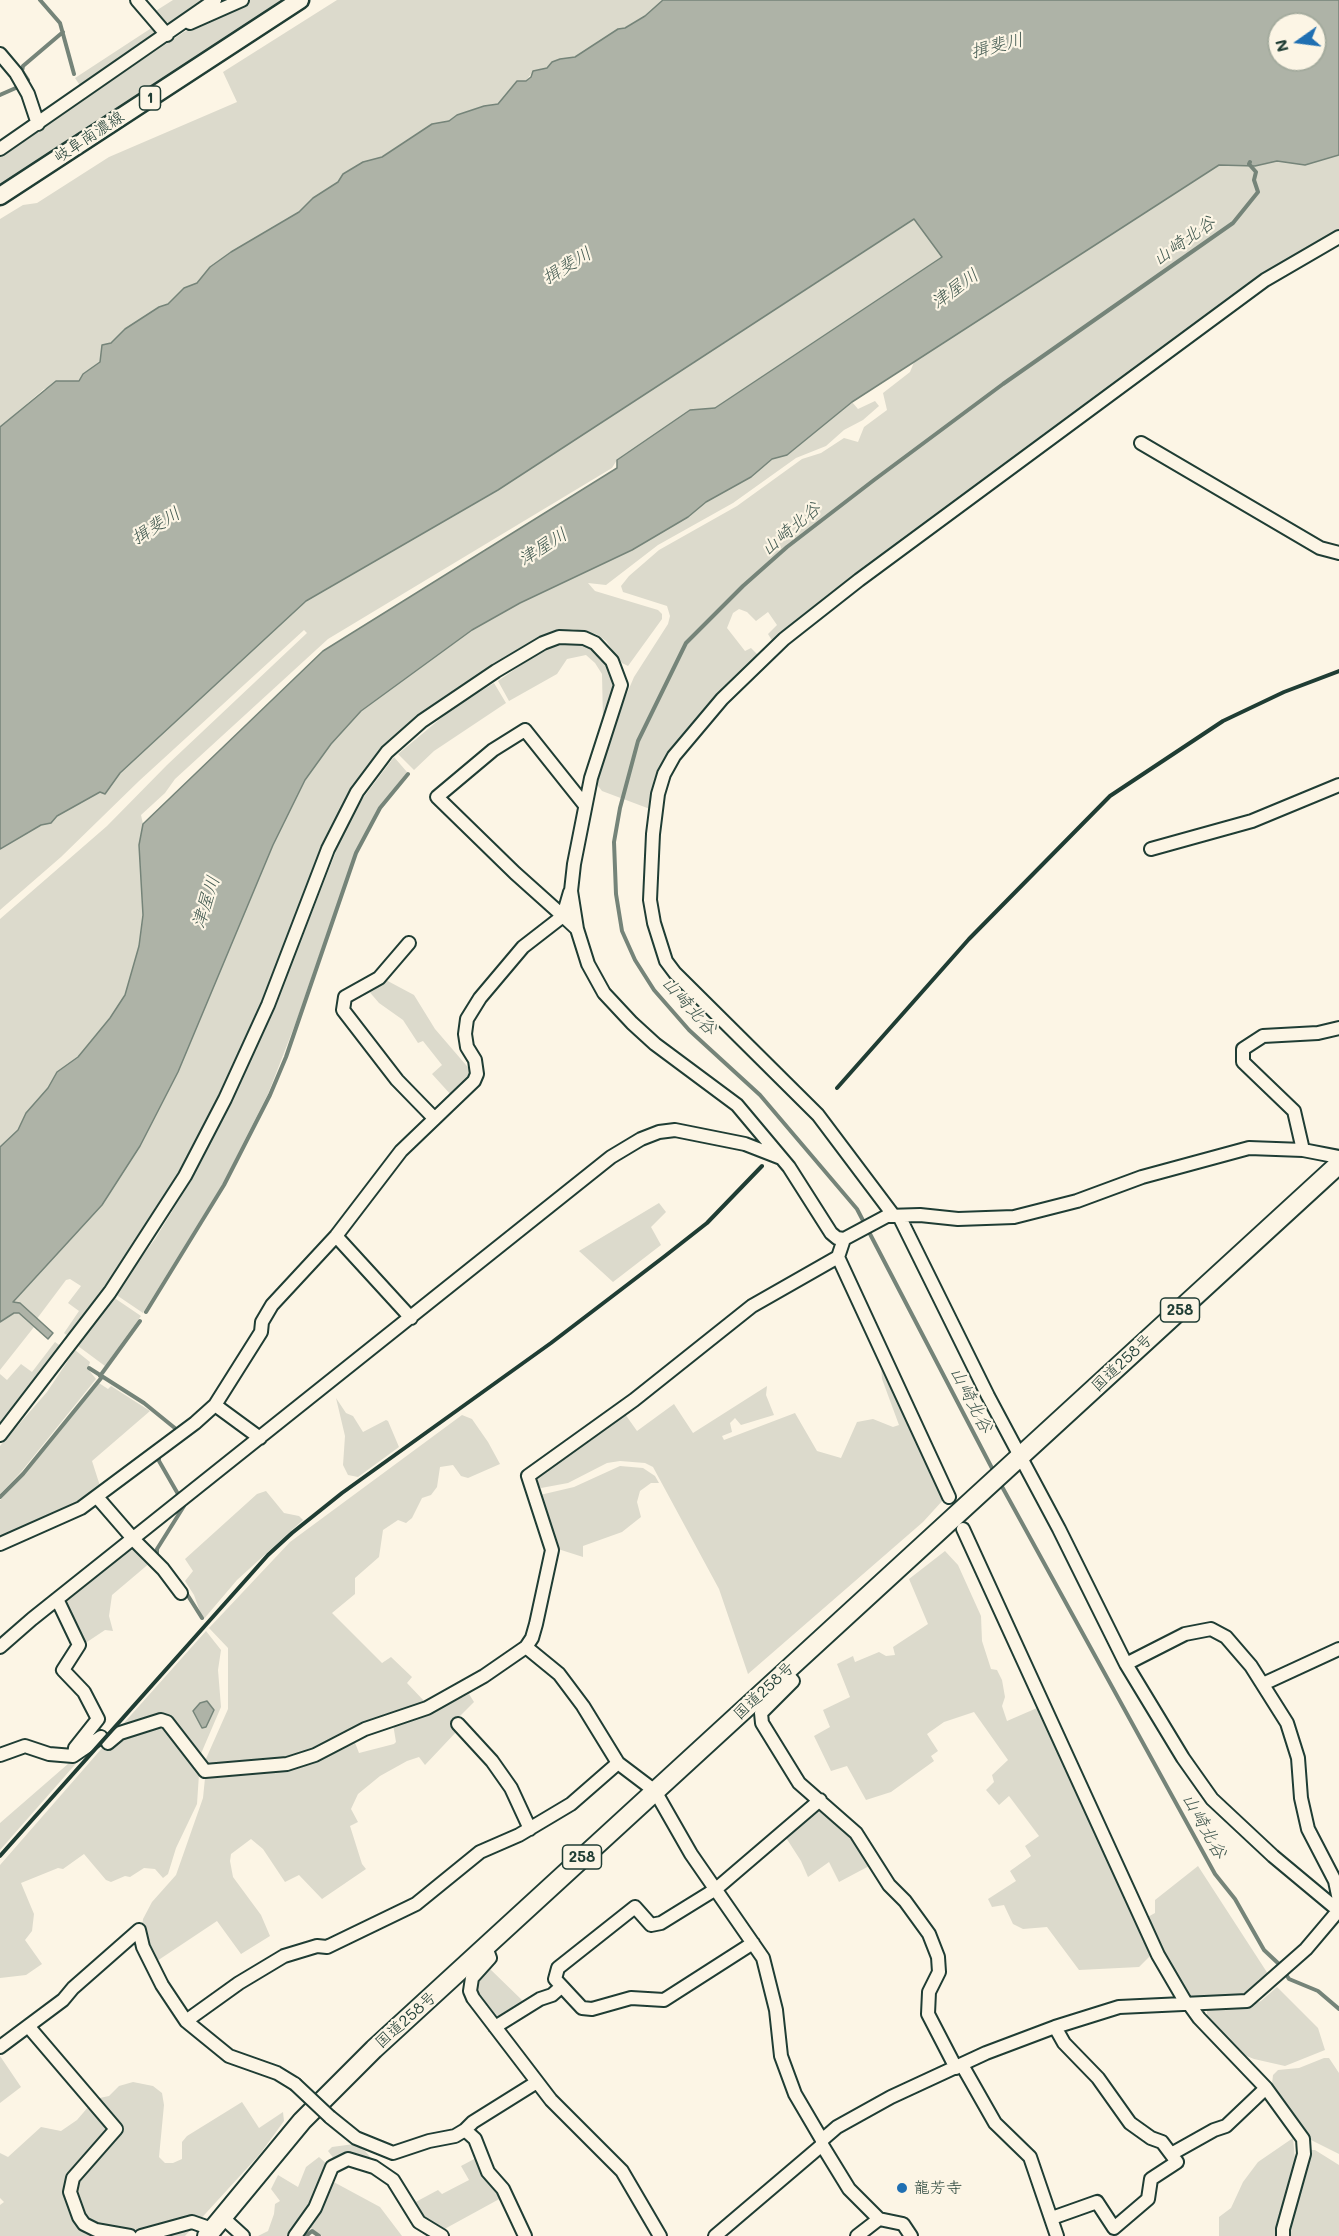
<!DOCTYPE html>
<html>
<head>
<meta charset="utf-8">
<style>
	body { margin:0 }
	#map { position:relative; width:1339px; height:2236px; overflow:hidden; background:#fcf5e5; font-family:Mali,sans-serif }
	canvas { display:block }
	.north { position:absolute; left:1267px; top:12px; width:60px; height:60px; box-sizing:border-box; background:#fcf5e5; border:2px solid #a4ab9e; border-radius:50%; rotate:256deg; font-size:16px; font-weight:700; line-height:24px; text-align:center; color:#1f3d34 }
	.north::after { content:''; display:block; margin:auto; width:21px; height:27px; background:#1f6fb2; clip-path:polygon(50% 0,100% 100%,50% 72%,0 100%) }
</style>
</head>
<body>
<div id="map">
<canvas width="1339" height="2236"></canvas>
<div class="north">N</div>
</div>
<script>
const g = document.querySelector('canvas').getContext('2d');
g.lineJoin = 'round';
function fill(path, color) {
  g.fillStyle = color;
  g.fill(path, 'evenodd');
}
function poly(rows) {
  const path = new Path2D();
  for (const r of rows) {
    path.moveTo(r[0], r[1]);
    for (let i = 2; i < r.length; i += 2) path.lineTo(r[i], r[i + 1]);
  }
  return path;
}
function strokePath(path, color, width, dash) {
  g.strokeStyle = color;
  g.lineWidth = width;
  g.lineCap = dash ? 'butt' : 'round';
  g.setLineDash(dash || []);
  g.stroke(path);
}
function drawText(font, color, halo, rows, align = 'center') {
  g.font = font + ' Mali,"Klee One",sans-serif';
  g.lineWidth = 4.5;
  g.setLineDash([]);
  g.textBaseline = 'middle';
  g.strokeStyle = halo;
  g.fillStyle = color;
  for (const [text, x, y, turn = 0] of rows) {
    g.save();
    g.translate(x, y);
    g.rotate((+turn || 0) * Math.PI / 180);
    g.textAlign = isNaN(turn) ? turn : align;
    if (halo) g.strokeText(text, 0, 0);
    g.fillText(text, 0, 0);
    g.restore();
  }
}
const green = poly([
	[173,0,208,0,173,23,163,22,154,12],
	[248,0,282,0,0,188,0,155,184,32],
	[337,0,663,0,645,16,625,28,618,29,575,57,560,59,552,62,547,68,533,71,526,81,517,82,498,104,483,106,457,115,449,121,432,124,382,157,344,174,338,182,313,198,299,212,231,252,210,267,198,283,184,288,168,304,137,321,111,343,103,345,101,362,83,374,79,381,44,389,0,427,0,219,23,205,37,203,109,157,237,102,223,72],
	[153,27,155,34,81,87,75,78],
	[1339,155,1339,230,1260,278,857,573,773,642,768,634,777,625,768,612,756,621,747,612,739,609,733,613,727,628,745,651,751,648,758,655,716,697,673,750,655,784,650,809,602,791,595,782,607,740,634,677,668,624,670,616,667,606,623,592,621,586,629,576,659,550,737,506,802,459,821,453,844,438,858,442,864,427,887,410,883,393,910,372,914,362,1219,164,1255,166,1277,161,1305,165],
	[915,219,942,257,715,408,690,410,617,460,612,468,328,639,175,779,165,793,141,815,143,824,139,845,143,915,139,946,125,995,110,1018,78,1057,57,1072,48,1088,26,1113,18,1130,0,1147,0,919,107,826,167,765,307,633,304,630,139,781,61,857,0,910,0,849,41,825,51,823,57,816,100,792,105,794,120,773,306,601,498,490],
	[875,401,879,406,863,420,844,430,826,446,796,458,733,503,658,545,606,585,588,583,595,591,658,610,662,614,662,619,628,666,622,663,606,641,596,634,573,629,559,631,541,638,373,761,222,1097,181,1172,108,1284,70,1338,64,1333,79,1311,68,1303,81,1286,70,1279,66,1280,36,1320,27,1309,13,1302,102,1205,140,1146,178,1072,273,845,305,780,331,744,361,711,472,630,520,603,653,538,706,502,751,477,772,459,787,455,852,402,858,409],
	[573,641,585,645,597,652,613,674,613,694,603,722,602,674,595,663,586,655,567,659,557,674,509,701,498,681,550,645],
	[494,683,506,703,434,751,414,770,398,754,452,709],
	[394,757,407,772,379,808,355,852,296,1022,268,1094,222,1185,143,1313,115,1294,155,1239,192,1179,231,1103,273,1010,351,814],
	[384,979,414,995,435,1029,472,1072,469,1080,452,1096,432,1074,442,1065,423,1041,418,1043,403,1020,379,1003,367,989],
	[659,1203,666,1212,651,1227,661,1245,613,1282,579,1251],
	[113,1297,141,1316,105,1366,78,1346],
	[15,1313,19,1313,34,1327,0,1370,0,1322],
	[55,1342,62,1347,0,1427,0,1374,7,1380,21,1364,32,1372],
	[75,1350,90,1362,88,1369,96,1379,21,1472,0,1494,0,1446,47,1392],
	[884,1364,944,1499,923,1522,748,1674,719,1589,653,1467,645,1463,620,1461,607,1463,568,1483,541,1488,536,1487,535,1482,540,1473,625,1414,637,1431,674,1404,693,1433,767,1386,766,1395,774,1415,741,1425,735,1418,730,1423,732,1432,722,1436,724,1440,795,1413,817,1451,841,1458,857,1422,873,1419,893,1427,899,1425,882,1379,881,1366],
	[99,1383,108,1389,111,1386,150,1411,92,1461,101,1489,77,1507,0,1540,0,1500,24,1476],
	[336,1398,346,1413,353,1416,363,1432,386,1420,388,1421,399,1447,358,1477,348,1475,343,1465,345,1436],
	[462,1415,472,1419,488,1442,500,1464,468,1478,461,1476,453,1465,440,1467,437,1487,431,1495,422,1498,412,1518,406,1523,398,1520,383,1530,379,1557,355,1578,355,1594,332,1613,382,1663,391,1657,412,1677,407,1683,426,1703,360,1726,303,1756,287,1759,228,1762,208,1767,205,1761,228,1709,228,1648,209,1628,290,1542],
	[620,1466,643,1468,655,1476,659,1483,651,1483,640,1491,637,1502,641,1517,622,1532,583,1546,583,1557,558,1549,540,1495,574,1487],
	[266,1491,284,1513,299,1516,303,1520,237,1580,203,1620,194,1595,185,1581,193,1571,185,1559,257,1494],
	[133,1545,151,1562,112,1595,109,1616,113,1631,105,1630,84,1644,62,1601],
	[945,1551,958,1565,981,1616,982,1641,991,1669,997,1670,1002,1680,1005,1697,1002,1706,1007,1721,1037,1708,1151,1955,1139,1967,1079,1970,1047,1927,1023,1929,1013,1924,1004,1905,992,1907,988,1899,1016,1881,1010,1871,1031,1856,1025,1846,1039,1836,1009,1796,999,1805,986,1790,994,1782,992,1775,1008,1760,974,1712,944,1722,927,1734,938,1751,931,1756,934,1761,891,1792,866,1800,847,1766,831,1771,814,1736,830,1727,823,1710,850,1697,837,1664,853,1656,855,1662,879,1652,886,1656,895,1655,893,1647,928,1624,909,1579],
	[206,1631,221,1650,218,1670,221,1707,200,1756,167,1719,115,1733],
	[469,1694,474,1702,452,1724,458,1730,425,1765,419,1757,407,1761,380,1776,358,1794,351,1809,358,1822,350,1826,362,1864,366,1869,322,1899,299,1875,285,1882,263,1849,251,1839,231,1854,230,1861,233,1877,261,1915,270,1936,241,1954,217,1921,154,1963,142,1928,143,1919,152,1902,176,1875,203,1798,205,1778,208,1774,287,1768,354,1740,359,1753,394,1744,396,1742,393,1724,429,1714],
	[165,1725,199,1774,197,1804,176,1848,168,1874,163,1878,155,1869,144,1868,130,1877,125,1876,111,1882,106,1880,84,1854,63,1869,58,1868,21,1883,34,1914,32,1931,25,1940,42,1964,26,1975,0,1978,0,1865,103,1747,121,1735],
	[84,1750,87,1751,0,1850,0,1823],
	[822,1806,852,1833,871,1865,839,1882,829,1862,808,1877,801,1861,783,1833],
	[1198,1866,1270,1977,1248,1994,1194,2000,1187,1995,1146,1918,1155,1913,1155,1900],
	[489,1968,525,2003,497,2021,476,1999,476,1981],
	[1277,1987,1318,2028,1325,2050,1285,2066,1254,2059,1239,2053,1207,2016,1207,2008,1246,2007,1261,2001],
	[0,2056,21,2087,0,2103],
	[1324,2058,1329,2058,1339,2073,1339,2154,1309,2139,1276,2094,1272,2084,1273,2075,1278,2070,1299,2068],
	[133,2082,153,2086,162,2093,164,2105,159,2157,165,2163,173,2163,182,2159,182,2142,187,2136,242,2102,259,2128,283,2112,284,2121,260,2154,185,2236,0,2236,0,2205,4,2202,0,2198,0,2153,8,2157,41,2127,61,2131,77,2120,95,2099,109,2096,119,2086],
	[1293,2138,1295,2159,1279,2220,1278,2236,1219,2236,1219,2217,1231,2208,1243,2182,1258,2162],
	[354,2144,365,2151,372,2159,371,2163,335,2160,328,2151,332,2147],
	[1309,2150,1315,2150,1339,2165,1339,2236,1288,2236],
	[319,2157,329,2166,312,2207,290,2236,258,2236,268,2231,274,2214,275,2204,280,2201,271,2189,278,2175,298,2187,306,2167],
	[478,2157,503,2197,439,2232,432,2229,410,2205,438,2190,442,2194,469,2180,461,2166],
	[330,2180,380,2207,402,2236,322,2236,308,2226]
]);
const water = poly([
	[663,0,1339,0,1339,155,1305,165,1277,161,1255,166,1219,165,852,402,787,455,772,459,751,477,706,502,688,517,632,550,520,603,472,630,361,711,331,744,305,780,273,845,178,1072,140,1146,102,1205,13,1302,20,1303,53,1333,48,1339,19,1313,14,1313,0,1322,0,1147,18,1130,26,1113,48,1088,57,1072,78,1057,110,1018,125,995,139,946,143,915,139,845,143,824,323,651,617,468,617,460,690,410,715,408,942,257,914,219,498,490,306,601,120,773,105,794,100,792,57,816,51,823,41,825,0,849,0,427,56,381,79,381,83,374,100,362,102,345,111,343,125,329,159,307,168,304,184,288,197,283,210,267,231,252,299,212,313,198,338,182,343,174,363,162,382,157,432,124,449,121,457,115,484,106,498,104,517,81,526,81,531,77,533,71,547,68,552,62,560,59,575,57,618,29,625,28,645,16,663,0],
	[1279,24,1315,24,1315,60,1279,60,1279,24],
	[207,1701,214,1710,206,1727,202,1728,193,1711,200,1703,207,1701]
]);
const stream = poly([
	[40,0,60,23,74,74],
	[25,82,28,80,22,71,23,66,63,32],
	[0,95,18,87],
	[146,1312,224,1185,270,1095,286,1057,356,853,380,808,408,774],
	[89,1368,144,1403,176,1429],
	[100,1376,140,1321],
	[159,1455,159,1461,178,1494],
	[995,1474,857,1209,760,1095,689,1030,654,990,635,960,622,931,616,894,614,842,620,808,638,741,686,643,743,586,787,547,874,480,1003,384,1233,223,1258,192,1254,180,1256,172,1249,164,1250,162],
	[1000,1483,1215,1874,1235,1899,1264,1950,1280,1965,1289,1979,1318,1991,1339,2009],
	[0,1497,23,1474,102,1377],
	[157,1557,157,1549,184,1506],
	[185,1591,202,1618],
	[306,2236,312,2231,319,2236]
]);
const minor = poly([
	[137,0,167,35],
	[190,23,242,0],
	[0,54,16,73,28,94,38,124],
	[0,149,215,0],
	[1141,443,1320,548,1339,553],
	[1151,849,1252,821,1339,785],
	[570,892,563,916,515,873,437,797,493,750,525,730,584,804],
	[409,943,379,978,345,997,343,1010,397,1080,434,1118],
	[1303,1150,1294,1111,1243,1062,1243,1049,1263,1036,1318,1033,1339,1028],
	[894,1216,818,1115,675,973,666,961,654,923,650,900,653,834,658,794,664,774,674,756,722,699,784,639,859,580,1265,280,1339,237],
	[899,1216,988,1396,1059,1529,1126,1664,1185,1634,1211,1629,1226,1637,1251,1666,1287,1723,1298,1758,1301,1798,1308,1829,1335,1881,1339,1900],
	[336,1236,411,1318],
	[844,1239,838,1257,949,1497],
	[215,1405,260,1438],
	[0,1435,110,1292,185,1176,225,1099,268,1005,328,849,357,792,387,752,422,721,496,671,543,643,559,637,584,638,595,643,612,661,621,685,591,778,574,864,571,891,577,929,588,964,604,993,632,1023,655,1044,737,1105,789,1167,831,1233,837,1238,844,1239,887,1216,920,1215,958,1219,1014,1217,1077,1201,1142,1177,1249,1148,1303,1150,1339,1157],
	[97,1497,136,1542,163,1569,181,1593],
	[963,1529,1158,1955,1186,2003],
	[0,1544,81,1508,195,1423,215,1405,261,1332,262,1322,272,1305,336,1236,401,1151,474,1081,477,1074,475,1060,467,1047,465,1034,467,1019,480,998,523,947,563,916,577,929],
	[57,1599,79,1645,63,1670,84,1692,98,1719,75,1748,74,1755],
	[0,1647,32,1619,611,1157,641,1139,659,1132,675,1130,745,1144,781,1158],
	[526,1647,559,1674,583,1706,618,1763,655,1791,691,1854,763,1958,776,2010,781,2056,795,2094,822,2140],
	[1126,1664,1183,1758,1212,1799,1273,1856,1333,1906,1339,1907],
	[785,1672,793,1681,761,1713,762,1723,799,1783,856,1833,889,1885,905,1901,929,1934,938,1957,939,1972,929,1992,928,2014,956,2068],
	[1263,1684,1339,1649],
	[458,1724,492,1761,511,1788,530,1829],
	[108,1743,120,1733,161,1720,167,1722,205,1771,287,1764,315,1755,365,1729,427,1708,484,1676,526,1647,532,1638,536,1624,552,1550,528,1476,634,1400,752,1306,838,1257],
	[0,1755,25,1746,49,1754,73,1756,101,1737],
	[753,1943,664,2000,631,1998,592,2009,582,2008,555,1979,558,1968,635,1907,651,1925,661,1923,716,1889,820,1800],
	[486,1947,490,1958,472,1978,470,1991,473,1998,551,2100,622,2171,660,2236],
	[1189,2004,1199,2018,1266,2088,1303,2139,1304,2154,1283,2229,1283,2236],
	[186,2021,239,1983,284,1956,317,1946,327,1947,416,1904,480,1852,519,1835,571,1804,618,1763],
	[28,2026,116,2129,73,2178,70,2192,79,2217,84,2224,96,2230,130,2236],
	[495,2027,540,1999,552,1995,561,1987],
	[0,2047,63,2000,73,1988,139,1930,143,1947,162,1985,186,2021,229,2056,277,2073,295,2084],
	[962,2065,995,2123,1030,2157,1057,2236],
	[330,2117,356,2138,393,2153,429,2141,455,2136,465,2130,475,2139,488,2172,503,2189,525,2236],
	[465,2130,473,2122,537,2082],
	[822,2145,849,2189,879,2219,903,2224,911,2236],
	[1173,2153,1214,2130,1226,2126,1266,2088],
	[221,2216,243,2236],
	[1052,2218,1097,2202,1114,2228,1148,2199,1151,2179,1177,2162,1162,2142,1151,2138,1130,2123,1098,2078,1064,2043,1055,2027],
	[141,2236,192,2222,212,2229],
	[295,2236,315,2208,332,2167,348,2159,374,2167,393,2180,419,2222,442,2236],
	[715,2236,822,2145,822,2140,837,2127,891,2097,986,2053,1055,2027,1119,2007,1247,2001,1306,1949,1339,1910],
	[857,2236,879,2219]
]);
const major = poly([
	[0,196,300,0]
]);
const highway = poly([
	[207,2236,302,2121,374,2049,1339,1164]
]);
const rail = poly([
	[837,1088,969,939,1110,796,1223,721,1284,692,1339,671],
	[0,1856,268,1555,292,1533,342,1493,551,1343,665,1256,707,1223,762,1166]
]);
const minorBridge = poly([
	[295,2084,330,2117]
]);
const markers = [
	[902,2188,6,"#1f6fb2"]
];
const shields = [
	[150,98,21],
	[1180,1310,39],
	[582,1857,39]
];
const shieldNames = [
	["1",150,98],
	["258",1180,1310],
	["258",582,1857]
];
const streetNames = [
	["岐阜南濃線",89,137,-33],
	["国道258号",1122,1363,-43],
	["国道258号",764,1691,-43],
	["国道258号",406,2020,-42]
];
const poiNames = [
	["龍芳寺",914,2188]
];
const waterNames = [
	["揖斐川",997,46,-14],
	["山崎北谷",1184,241,-35],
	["揖斐川",567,266,-31],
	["津屋川",955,289,-36],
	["揖斐川",156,526,-32],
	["山崎北谷",791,529,-40],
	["津屋川",543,547,-32],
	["津屋川",206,902,-72],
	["山崎北谷",689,1006,48],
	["山崎北谷",971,1400,63],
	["山崎北谷",1204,1826,61]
];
fill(green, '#dcdacc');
fill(water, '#aeb3a7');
strokePath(water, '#758479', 1.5);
strokePath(stream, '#758479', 4);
strokePath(minor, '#1f3d34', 16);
strokePath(major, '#1f3d34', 21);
strokePath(highway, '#1f3d34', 22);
strokePath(minor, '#fcf5e5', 12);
strokePath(major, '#fcf5e5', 16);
strokePath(highway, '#fcf5e5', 18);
strokePath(rail, '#1f3d34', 4);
strokePath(minorBridge, '#1f3d34', 16, []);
strokePath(minorBridge, '#fcf5e5', 12);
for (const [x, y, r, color] of markers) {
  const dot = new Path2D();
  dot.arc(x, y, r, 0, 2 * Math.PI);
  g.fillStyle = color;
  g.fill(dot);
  strokePath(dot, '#fcf5e5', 2);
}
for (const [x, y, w] of shields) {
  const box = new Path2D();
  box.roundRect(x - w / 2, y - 12, w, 24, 4.5);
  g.fillStyle = '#fcf5e5';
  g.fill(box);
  strokePath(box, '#1f3d34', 1.5);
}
drawText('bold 15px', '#1f3d34', null, shieldNames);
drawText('16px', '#1f3d34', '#fcf5e5', streetNames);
drawText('16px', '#1f3d34', '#fcf5e5', poiNames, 'left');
drawText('italic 18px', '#435a51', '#fcf5e5', waterNames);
</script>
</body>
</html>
